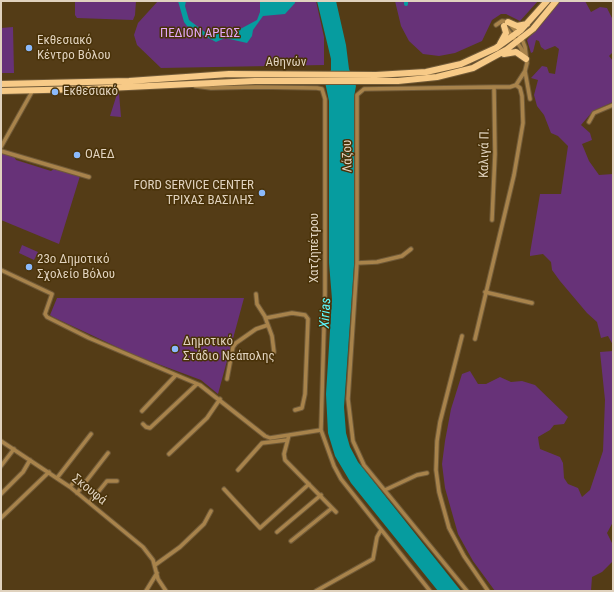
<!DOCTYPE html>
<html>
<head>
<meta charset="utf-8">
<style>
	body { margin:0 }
	#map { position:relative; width:614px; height:592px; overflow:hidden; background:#543c16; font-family:"Roboto Condensed",sans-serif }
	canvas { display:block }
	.frame { position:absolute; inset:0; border:2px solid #e0d2be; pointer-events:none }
</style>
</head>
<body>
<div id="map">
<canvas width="614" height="592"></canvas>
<div class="frame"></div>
</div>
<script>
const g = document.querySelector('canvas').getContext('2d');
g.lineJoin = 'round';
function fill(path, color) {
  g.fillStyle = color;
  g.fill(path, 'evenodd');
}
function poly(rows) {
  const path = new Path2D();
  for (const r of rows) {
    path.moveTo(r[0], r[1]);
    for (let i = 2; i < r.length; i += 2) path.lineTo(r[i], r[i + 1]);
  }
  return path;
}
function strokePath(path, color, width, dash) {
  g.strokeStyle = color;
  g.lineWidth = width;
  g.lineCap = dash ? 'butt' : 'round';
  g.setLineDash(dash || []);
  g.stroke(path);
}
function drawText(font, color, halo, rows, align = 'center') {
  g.font = font + ' "Roboto Condensed",sans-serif';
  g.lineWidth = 3;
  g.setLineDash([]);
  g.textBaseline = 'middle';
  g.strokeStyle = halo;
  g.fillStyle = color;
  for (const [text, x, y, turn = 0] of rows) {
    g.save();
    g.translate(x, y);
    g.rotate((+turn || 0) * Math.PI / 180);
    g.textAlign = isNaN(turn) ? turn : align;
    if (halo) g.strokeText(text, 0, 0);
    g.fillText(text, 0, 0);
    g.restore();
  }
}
const green = poly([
	[75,1,136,1,135,15,133,20,77,18,75,15],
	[158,1,316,1,324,37,324,65,161,68,137,45,134,35,138,23],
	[395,1,538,1,520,21,506,14,501,14,492,20,482,41,455,53,439,56,423,54,409,41,401,26],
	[560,1,585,1,591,12,600,7,607,8,613,20,613,52,609,56,613,61,613,102,593,111,581,125,590,133,592,140,582,144,589,161,599,175,613,174,613,345,608,336,601,338,597,322,587,313,560,281,552,270,551,262,543,254,530,256,530,253,540,194,561,194,568,146,558,136,551,133,544,115,537,106,534,95,538,80,531,78,542,66,547,67,549,73,555,74,559,49,555,46,545,50,541,47,539,41,536,40,533,52,531,53,527,40],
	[13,27,14,73,1,73,1,28],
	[119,93,121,117,110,116,117,94],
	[1,152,13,155,16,160,51,171,55,168,80,176,59,244,1,220],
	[22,245,38,252,34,260,19,253],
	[57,298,244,298,218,394,201,380,134,355,53,317,50,315],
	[613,351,613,522,607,533,613,545,613,561,602,572,592,577,591,591,495,591,473,561,458,534,445,488,442,464,445,441,451,409,462,374,470,371,478,384,486,384,500,377,511,382,522,381,535,385,568,417,564,424,554,425,550,430,538,437,539,444,540,449,560,457,563,463,564,478,568,484,578,488,582,497,590,490,603,451,605,400,600,352]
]);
const water = poly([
	[178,1,186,1,185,6,189,20,206,33,231,34,257,20,260,12,260,1,295,1,295,3,285,14,263,16,253,30,252,36,247,43,225,38,216,42,199,33,187,26,184,22],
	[317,1,336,1,346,45,349,69,356,86,354,97,354,265,344,407,346,433,350,447,358,462,461,591,438,591,351,483,335,456,328,433,326,394,332,299,329,263,329,101,325,82,331,70,331,59]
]);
const canal = poly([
	[406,4,406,1]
]);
const minor = poly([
	[496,25,502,21,508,22,522,39,525,47,527,63,525,71,516,85],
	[505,26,521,48,525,58],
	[525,71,530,99],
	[195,86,211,88,257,87,317,88,322,89,325,99,325,293,321,430,334,466,341,479,430,591],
	[589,122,594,113,613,105],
	[1,147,33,90],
	[1,151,89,177],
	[492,220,495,154,494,87],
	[357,263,377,262,402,256,411,249],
	[1,270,52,294,45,314,47,317,89,338,200,385,265,436,270,438,321,430],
	[485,292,532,303],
	[256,294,257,304,266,318,292,313,305,315,308,319,305,394,302,408,295,410],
	[265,317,272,336,274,352],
	[462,336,440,422,437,441,436,470,439,492,449,528,464,556,488,591],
	[475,339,514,175,523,123,522,96,520,88,516,85],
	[227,379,233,347,236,343,256,329,268,325],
	[142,411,176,375],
	[143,424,146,427,150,428,197,384],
	[289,435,284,454,285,460,336,512],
	[1,441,70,487,143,547,153,560,158,579,166,591],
	[169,454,207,418,220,399],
	[1,466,14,449],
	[238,470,262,443,287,440],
	[57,478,91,434],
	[70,487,77,478],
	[224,489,260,528,309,484],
	[385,490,417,475,427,473],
	[77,493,108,453],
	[1,494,23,472,30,460],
	[90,502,107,481,117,481],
	[1,518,49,472],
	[277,532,321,495],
	[291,541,332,508],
	[155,565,180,547,204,524,211,511],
	[146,591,157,573],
	[316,591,373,559,377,537,381,530],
	[467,591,364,465,353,441,348,399,357,263,357,95,364,89,494,87,510,87,516,85]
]);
const primary = poly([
	[508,22,517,26,527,24],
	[500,44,506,33,504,26],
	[504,54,516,52,526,59],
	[1,84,129,81,229,74,376,75,426,72,461,64,496,48,521,30,547,1],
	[1,91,86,89,255,81,398,81,437,77,473,68,506,50,533,29,556,1]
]);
const markers = [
	[29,48,4,"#8bbafc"],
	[55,92,4,"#8bbafc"],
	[77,155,4,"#8bbafc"],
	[262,193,4,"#8bbafc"],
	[29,267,4,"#8bbafc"],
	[175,349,4,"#8bbafc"]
];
const parkNames = [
	["ΠΕΔΙΟΝ ΑΡΕΩΣ",200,34]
];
const poiNames = [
	["Εκθεσιακό",37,41],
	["Κέντρο Βόλου",37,56],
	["Εκθεσιακό",63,92],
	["ΟΑΕΔ",85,155],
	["FORD SERVICE CENTER",254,186,"right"],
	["ΤΡΙΧΑΣ ΒΑΣΙΛΗΣ",254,201,"right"],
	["23ο Δημοτικό",37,260],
	["Σχολείο Βόλου",37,275],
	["Δημοτικό",183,342],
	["Στάδιο Νεάπολης",183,357]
];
const streetNames = [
	["Αθηνών",286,63],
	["Καλιγά Π.",485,153,-89],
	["Λάζου",348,156,-91],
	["Χατζηπέτρου",315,248,-90],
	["Σκουφά",89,490,39]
];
const waterNames = [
	["Xirias",326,313,-87]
];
fill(green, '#673278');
fill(water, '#069c9f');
strokePath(canal, '#069c9f', 4);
strokePath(minor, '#705a38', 5.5);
strokePath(primary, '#705a38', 8);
strokePath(minor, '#a8834b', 3.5);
strokePath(primary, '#f7ca87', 6);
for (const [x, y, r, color] of markers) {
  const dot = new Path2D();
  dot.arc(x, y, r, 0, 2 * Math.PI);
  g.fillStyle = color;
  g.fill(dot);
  strokePath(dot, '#493209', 1.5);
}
drawText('13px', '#e5a8fa', '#493209', parkNames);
drawText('13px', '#e0d2be', '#493209', poiNames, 'left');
drawText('13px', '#e0d2be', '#493209', streetNames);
drawText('italic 14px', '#5dfafe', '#493209', waterNames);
</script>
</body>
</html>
